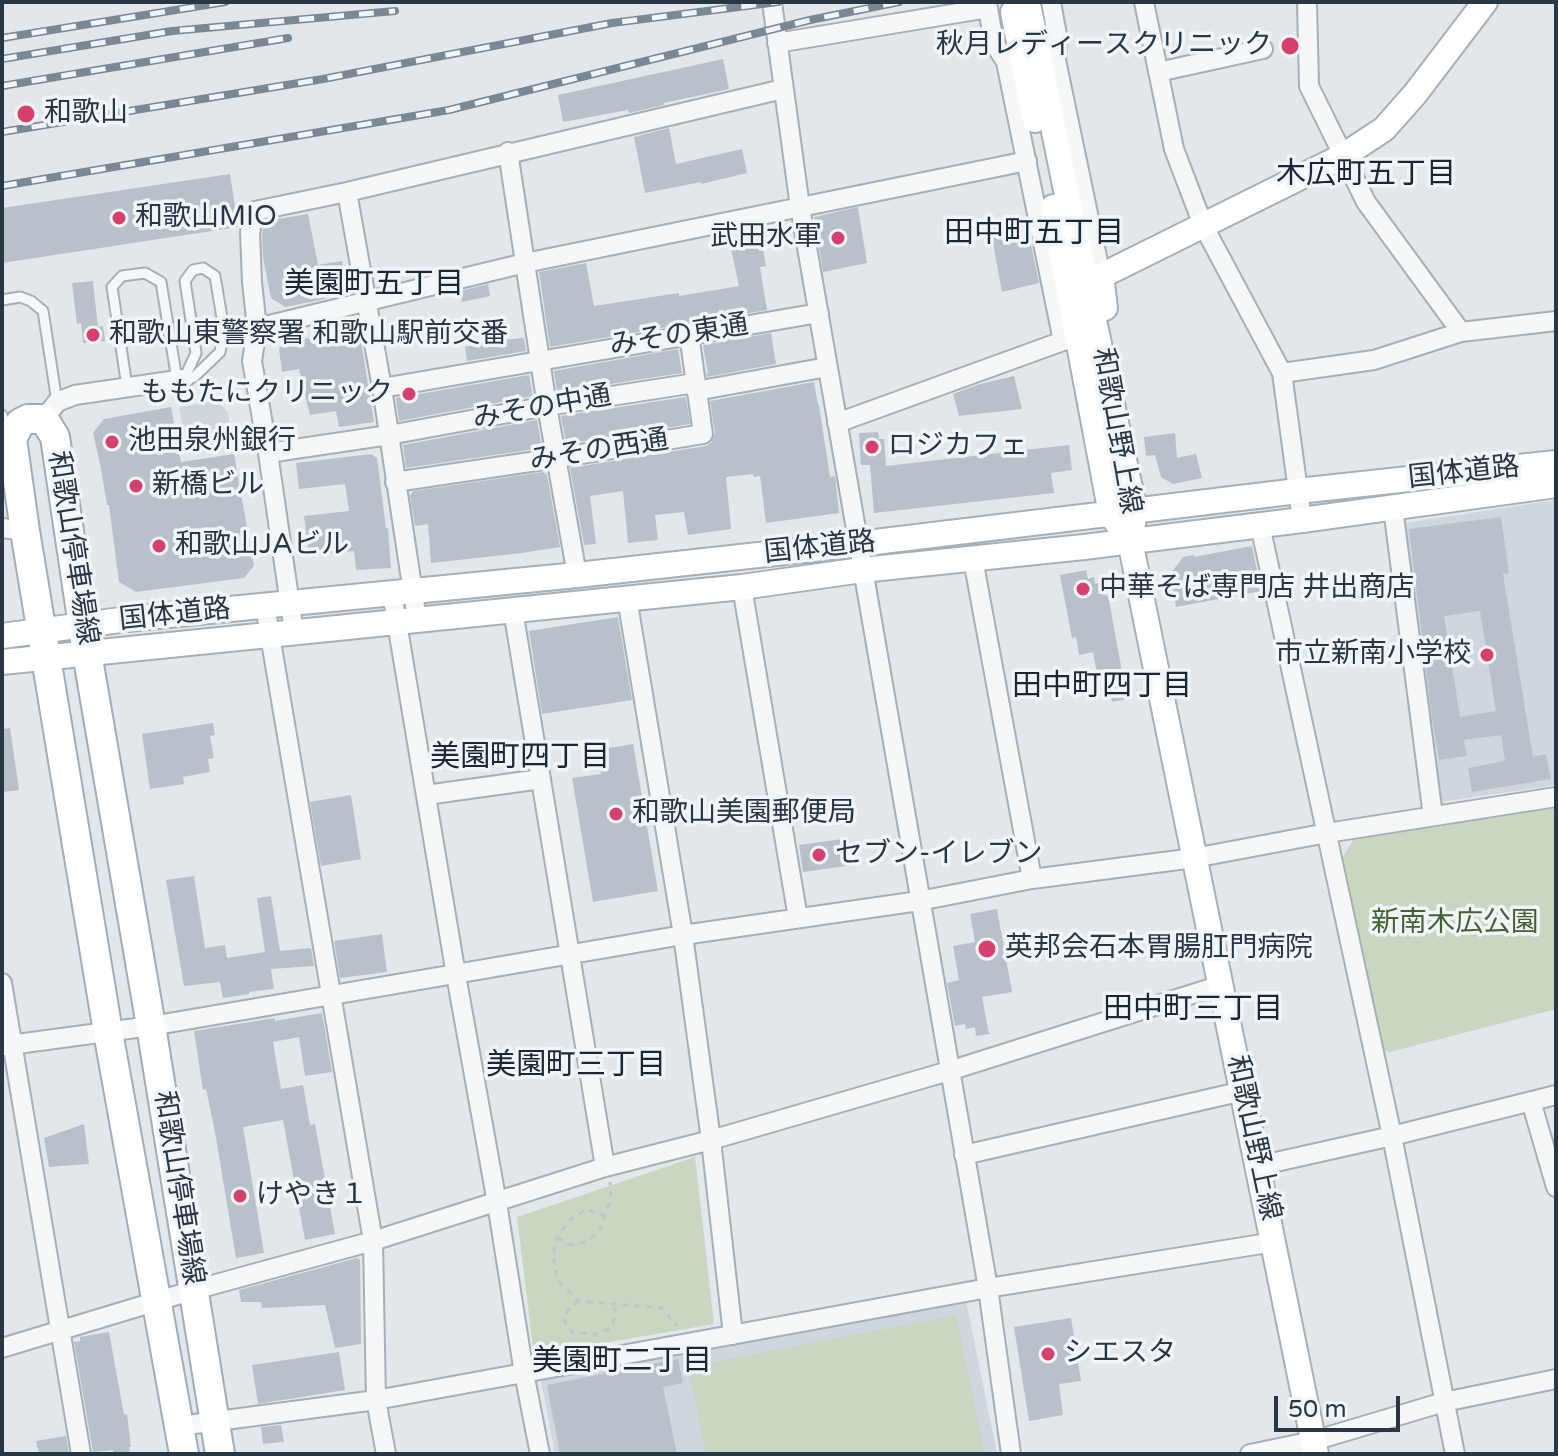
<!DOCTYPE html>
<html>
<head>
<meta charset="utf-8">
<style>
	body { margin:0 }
	#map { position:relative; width:1558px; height:1456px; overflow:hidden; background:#e2e7eb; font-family:"Varela Round",sans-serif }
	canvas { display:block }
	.frame { position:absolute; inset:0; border:4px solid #293744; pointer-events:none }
	.scale { position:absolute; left:1274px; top:1396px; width:126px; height:36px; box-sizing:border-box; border:4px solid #293744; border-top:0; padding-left:10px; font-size:24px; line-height:28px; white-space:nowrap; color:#293744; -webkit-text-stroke:6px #f1f5f8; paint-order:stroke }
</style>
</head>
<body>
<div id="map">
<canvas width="1558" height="1456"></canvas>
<div class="frame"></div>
<div class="scale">50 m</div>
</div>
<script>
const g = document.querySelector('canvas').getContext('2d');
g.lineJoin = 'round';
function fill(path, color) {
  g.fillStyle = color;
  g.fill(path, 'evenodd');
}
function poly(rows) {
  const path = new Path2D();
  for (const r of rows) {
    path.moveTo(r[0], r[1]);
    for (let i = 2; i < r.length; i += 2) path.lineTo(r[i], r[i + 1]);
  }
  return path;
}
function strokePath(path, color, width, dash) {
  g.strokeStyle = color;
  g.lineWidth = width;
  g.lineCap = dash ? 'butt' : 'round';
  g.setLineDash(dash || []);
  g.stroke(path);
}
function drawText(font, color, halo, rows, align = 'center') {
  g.font = font + ' "Varela Round","Noto Sans JP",sans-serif';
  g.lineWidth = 7;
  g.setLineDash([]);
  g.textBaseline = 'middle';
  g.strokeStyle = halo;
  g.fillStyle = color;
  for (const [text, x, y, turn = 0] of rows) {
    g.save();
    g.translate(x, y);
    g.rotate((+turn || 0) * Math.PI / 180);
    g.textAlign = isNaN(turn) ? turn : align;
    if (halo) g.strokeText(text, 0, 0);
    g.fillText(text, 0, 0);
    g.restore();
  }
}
const built = poly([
	[216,401,228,412,232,448,188,454,179,407],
	[1556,500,1556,785,1440,802,1399,524],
	[966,1301,997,1454,555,1454,541,1380]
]);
const green = poly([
	[1556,806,1556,1009,1390,1052,1379,1048,1341,860,1355,837],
	[695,1157,714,1324,534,1355,517,1217],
	[956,1315,985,1454,706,1454,688,1367]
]);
const building = poly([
	[723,59,729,89,664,103,664,105,629,113,628,110,563,122,558,95],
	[669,128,676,164,742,149,747,173,701,184,701,182,645,193,634,137],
	[230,174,238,227,2,263,2,208],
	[858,207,867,263,823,272,814,217],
	[308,214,318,265,342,261,346,283,323,287,325,299,285,307,271,298,263,258,262,233,265,221],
	[1026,221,1039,283,1002,292,990,227],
	[760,233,766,266,760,267,767,310,550,347,539,272,586,263,594,306,679,293,679,296,739,286,729,239],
	[93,281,98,327,103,326,105,341,83,343,81,323,77,324,72,283],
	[488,284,490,296,462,302,460,291],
	[359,328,374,422,339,427,336,411,310,415,299,369,282,372,279,349,283,343],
	[771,333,776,364,707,377,706,372,708,374,703,345],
	[524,338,526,351,467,361,465,347,492,341],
	[678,349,682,373,557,392,554,371],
	[529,375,533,396,399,421,396,398],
	[1014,376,1022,409,959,416,953,394,980,384],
	[814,382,818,405,819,405,830,477,835,476,839,513,766,523,760,476,754,477,753,474,726,477,731,529,688,535,684,512,655,515,658,540,628,543,623,491,590,496,596,544,584,545,570,468,706,446,711,443,715,433,710,401],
	[686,397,690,424,566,444,561,416],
	[171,407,181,462,234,454,254,566,244,578,136,592,119,582,109,505,107,505,101,468,93,433,104,419],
	[537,420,542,448,406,468,403,445],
	[878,432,879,439,884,439,886,466,1069,445,1072,470,1051,473,1054,493,874,513,870,465,861,465,859,433],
	[1175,433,1177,458,1196,454,1202,478,1173,484,1161,477,1155,455,1146,456,1144,437],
	[371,454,377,458,386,528,388,528,391,568,356,570,354,551,309,556,304,516,349,511,345,484,299,489,296,463],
	[543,472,547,475,560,547,522,553,431,563,428,524,415,526,410,496,413,491],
	[1501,517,1509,573,1503,574,1533,757,1546,754,1551,779,1472,792,1468,768,1505,761,1501,735,1464,740,1467,756,1439,760,1431,710,1409,529],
	[1480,611,1496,711,1460,717,1444,616],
	[1252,546,1261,591,1176,607,1171,573,1183,557,1194,555,1194,557],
	[1086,570,1088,579,1094,577,1095,584,1103,582,1105,596,1108,595,1127,699,1112,702,1107,671,1097,674,1093,652,1079,655,1076,637,1072,638,1060,575],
	[618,617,632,700,542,714,529,631],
	[213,723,215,735,210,736,214,758,208,759,210,772,183,777,184,784,150,789,142,734],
	[10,728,19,790,2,792,2,729],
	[633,744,658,891,593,902,572,778,601,774,597,750],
	[351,795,361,859,321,866,310,802],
	[850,838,853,865,803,872,799,845],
	[194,876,205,948,225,945,227,958,265,952,257,898,271,896,280,951,311,948,314,966,271,969,274,989,249,992,249,994,237,996,223,998,220,982,184,986,166,880],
	[997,909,1012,992,982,997,989,1034,976,1036,975,1027,966,1029,965,1024,955,1026,947,983,959,980,953,946,975,942,970,914],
	[382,934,387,972,340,978,334,941],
	[322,1013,332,1072,305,1076,299,1037,273,1042,281,1089,303,1085,310,1125,315,1124,335,1234,305,1240,283,1120,243,1127,264,1253,236,1258,215,1132,206,1089,203,1090,194,1031,275,1018,275,1021],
	[84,1124,89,1164,49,1167,44,1138],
	[357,1258,360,1260,361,1344,335,1348,325,1305,262,1308,261,1302,241,1302,239,1290],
	[1071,1318,1081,1381,1059,1384,1063,1415,1029,1421,1014,1327],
	[109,1332,124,1415,127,1414,131,1447,129,1447,130,1454,113,1454,113,1450,93,1452,74,1342,80,1341,80,1337],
	[339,1352,345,1390,258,1404,252,1365],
	[678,1359,683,1383,663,1387,677,1454,560,1454,547,1385],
	[281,1425,284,1442,263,1444,261,1427],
	[66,1436,69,1454,39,1454,36,1441]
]);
const path = poly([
	[606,1216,586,1209,571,1219,557,1236,553,1255,557,1280,579,1301,662,1308,677,1326],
	[558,1237,570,1245,584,1242,598,1234,611,1199,610,1182],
	[579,1301,568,1310,564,1320,572,1332,596,1334,611,1328,616,1315,613,1305]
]);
const lane = poly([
	[203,268,215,276,224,330,220,352,194,377,184,379,196,353,185,281,193,270,203,268],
	[2,300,20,297,31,301,43,311,57,402],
	[127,387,112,287,122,276,145,273,161,282,177,380],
	[2,415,9,432]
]);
const street = poly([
	[772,2,800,207,988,1288,1011,1454],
	[1051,2,1057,35,1056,60,1101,276],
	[1144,2,1174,149,1203,225,1282,373,1374,360,1461,332,1556,321],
	[1307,2,1309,86,1366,202,1461,332],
	[777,43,988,8,994,43,1006,62,1063,341,1078,338],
	[1158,72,1263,49],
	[508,152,547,406,577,575],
	[347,192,382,388,417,619],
	[224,330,257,328,525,263,1027,161],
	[1282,373,1302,520],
	[382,388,819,313],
	[696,391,827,367],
	[44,419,57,402,75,395,184,379],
	[837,423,1063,341],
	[268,453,389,435,547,406,695,383],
	[395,482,557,458,703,434,689,334],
	[1393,508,1433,816],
	[1260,525,1392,1136,1455,1454],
	[2,528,25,531],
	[973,559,1032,879],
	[742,587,798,918],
	[392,593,456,975,497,1203,524,1373,540,1454],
	[627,598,683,935,711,1140,733,1335],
	[265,606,373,1241,376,1400,386,1454],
	[513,610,605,1167],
	[294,632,268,453,252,361,257,328,252,282,250,232,255,211,347,192,783,89],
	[426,795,541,779],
	[2,983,81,1454],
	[2,1046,151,1026,683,935,919,901,1032,879,1194,858,1327,833,1556,797],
	[1531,1101,1556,1187],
	[964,1155,1243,1091],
	[1258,1166,1392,1136,1556,1095],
	[2,1348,194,1290,373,1241,605,1167,711,1140,949,1071,1221,985],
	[180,1426,376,1400,988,1288,1274,1242],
	[1250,1454,1313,1441,1444,1402,1556,1379]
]);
const secondary = poly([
	[1029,9,1067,195,1135,511,1130,541,1316,1454],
	[1013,12,1035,120],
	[1053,207,1111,514,1119,526],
	[1105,308,1101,276,1343,156,1384,129,1415,94,1485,2],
	[2,636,128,619,577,575,858,544,1298,491,1556,463],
	[2,662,742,587,862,570,1084,547,1302,520,1556,485]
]);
const primary = poly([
	[184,1454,108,1032,25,531,12,439,20,423,28,419,44,419,55,437,87,653,151,1026,220,1454]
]);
const rail = poly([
	[2,38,225,2],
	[2,59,172,31,395,11],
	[2,86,288,38],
	[2,132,323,79,612,23,778,2],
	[2,186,449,110,810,20,899,2]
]);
const markers = [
	[1290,46,10,"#d6406d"],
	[26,114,10,"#d6406d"],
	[119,218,8,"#d6406d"],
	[838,238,8,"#d6406d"],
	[93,335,8,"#d6406d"],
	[409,394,8,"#d6406d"],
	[112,442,8,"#d6406d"],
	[872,447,8,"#d6406d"],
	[136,486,8,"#d6406d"],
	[159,546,8,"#d6406d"],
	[1083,589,8,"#d6406d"],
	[1487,655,8,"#d6406d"],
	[616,814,8,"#d6406d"],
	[819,855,8,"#d6406d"],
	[987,949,10,"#d6406d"],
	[240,1196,8,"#d6406d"],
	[1048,1354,8,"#d6406d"]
];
const poiNames = [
	["秋月レディースクリニック",1272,46,"right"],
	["和歌山",44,114],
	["和歌山MIO",135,218],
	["武田水軍",822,238,"right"],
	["和歌山東警察署 和歌山駅前交番",109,335],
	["ももたにクリニック",393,394,"right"],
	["池田泉州銀行",128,442],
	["ロジカフェ",888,447],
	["新橋ビル",152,486],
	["和歌山JAビル",175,546],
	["中華そば専門店 井出商店",1099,589],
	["市立新南小学校",1471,655,"right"],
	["和歌山美園郵便局",632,814],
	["セブン-イレブン",835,855],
	["英邦会石本胃腸肛門病院",1005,949],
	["けやき１",256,1196],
	["シエスタ",1064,1354]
];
const streetNames = [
	["みその東通",679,336,-9],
	["みその中通",542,408,-10],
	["和歌山野上線",1116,431,80],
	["みその西通",599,451,-9],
	["国体道路",1464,473,-6],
	["和歌山停車場線",72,548,81],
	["国体道路",820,548,-6],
	["国体道路",175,615,-6],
	["和歌山野上線",1253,1138,78],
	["和歌山停車場線",178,1188,81]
];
const parkNames = [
	["新南木広公園",1455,924]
];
const neighbourhoodNames = [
	["木広町五丁目",1366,175],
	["田中町五丁目",1034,234],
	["美園町五丁目",374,285],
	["田中町四丁目",1102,687],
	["美園町四丁目",520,758],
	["田中町三丁目",1193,1010],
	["美園町三丁目",576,1066],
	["美園町二丁目",622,1362]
];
fill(built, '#cfd6dd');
fill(green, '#cad5c2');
fill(building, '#b8c1c9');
strokePath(lane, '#a7afb6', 13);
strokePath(street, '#a7afb6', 22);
strokePath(secondary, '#a7afb6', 28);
strokePath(primary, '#a0adb7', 32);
strokePath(path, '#c0c5ca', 3, [6, 6]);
strokePath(lane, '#f5f7f9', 9);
strokePath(street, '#f5f7f9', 18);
strokePath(secondary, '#fff', 24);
strokePath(primary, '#fff', 28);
strokePath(rail, '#7a8895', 8);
strokePath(rail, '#f1f5f8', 5, [15]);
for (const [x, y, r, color] of markers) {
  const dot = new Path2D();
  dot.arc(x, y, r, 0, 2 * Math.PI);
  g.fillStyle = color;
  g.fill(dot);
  strokePath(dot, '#f1f5f8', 3);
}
drawText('28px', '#293744', '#f1f5f8', poiNames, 'left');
drawText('28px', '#293744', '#f1f5f8', streetNames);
drawText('28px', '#446035', '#f1f5f8', parkNames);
drawText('30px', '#1b2735', '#f1f5f8', neighbourhoodNames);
</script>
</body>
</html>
